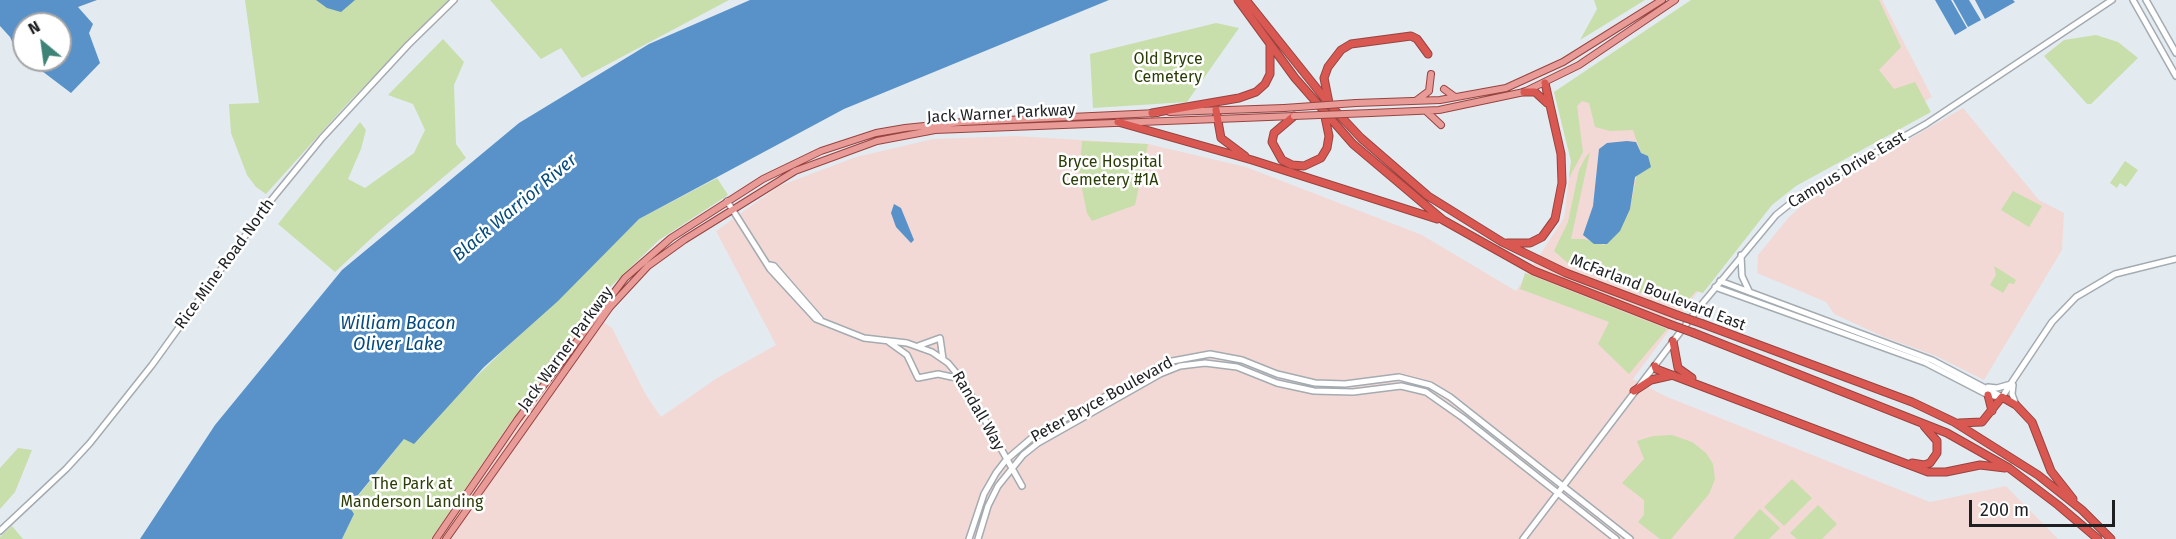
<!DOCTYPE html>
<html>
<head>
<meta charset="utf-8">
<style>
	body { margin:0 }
	#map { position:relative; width:2176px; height:539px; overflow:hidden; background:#e3ebf1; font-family:"Fira Sans",sans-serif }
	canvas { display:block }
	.north { position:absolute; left:12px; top:12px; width:60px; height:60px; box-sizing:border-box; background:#fff; border:2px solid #a5a5a7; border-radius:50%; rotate:331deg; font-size:16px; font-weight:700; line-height:24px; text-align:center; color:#1d1f22 }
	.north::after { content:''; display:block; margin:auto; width:21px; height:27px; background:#3e8377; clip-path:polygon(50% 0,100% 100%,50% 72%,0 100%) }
	.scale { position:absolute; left:1969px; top:500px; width:146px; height:27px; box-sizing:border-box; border:3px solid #1d1f22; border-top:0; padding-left:8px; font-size:18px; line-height:21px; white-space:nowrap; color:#1d1f22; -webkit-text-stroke:4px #fff; paint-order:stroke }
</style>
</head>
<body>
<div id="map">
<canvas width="2176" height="539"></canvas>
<div class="north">N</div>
<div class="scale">200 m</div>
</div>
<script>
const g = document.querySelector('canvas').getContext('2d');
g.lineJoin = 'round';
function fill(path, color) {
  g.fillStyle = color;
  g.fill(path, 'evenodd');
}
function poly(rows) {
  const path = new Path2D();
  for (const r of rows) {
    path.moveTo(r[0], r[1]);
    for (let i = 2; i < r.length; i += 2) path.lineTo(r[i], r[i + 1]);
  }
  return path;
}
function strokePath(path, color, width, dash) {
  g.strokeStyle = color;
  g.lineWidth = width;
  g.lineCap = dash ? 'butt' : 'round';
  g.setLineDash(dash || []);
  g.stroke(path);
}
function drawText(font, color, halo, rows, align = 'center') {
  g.font = font + ' "Fira Sans",sans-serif';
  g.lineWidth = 5;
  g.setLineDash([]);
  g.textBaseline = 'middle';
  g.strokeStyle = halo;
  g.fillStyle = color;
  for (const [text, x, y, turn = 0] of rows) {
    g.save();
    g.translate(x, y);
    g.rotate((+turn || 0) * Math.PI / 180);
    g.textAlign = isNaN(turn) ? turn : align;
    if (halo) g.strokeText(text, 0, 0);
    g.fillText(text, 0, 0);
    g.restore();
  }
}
const education = poly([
	[1834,0,1882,0,1932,97,1796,180,1718,248,1725,255,1633,379,1665,396,1930,502,2006,486,2058,539,347,539,567,296,612,328,646,395,661,417,717,378,776,345,716,231,779,186,856,157,933,139,1015,136,1148,144,1246,167,1422,235,1516,291,1564,218,1571,161,1554,92],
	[1963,108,2039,200,2064,213,2062,250,1984,380,1936,356,1884,337,1834,314,1826,302,1757,273,1758,255,1789,217,1816,193]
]);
const green = poly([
	[245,0,449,0,346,105,266,194,256,187,247,175,231,133,229,104,259,103],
	[490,0,729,0,582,78,561,48,541,59],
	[1594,0,1645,0,1580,40,1597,9],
	[1691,0,1879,0,1901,47,1879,70,1894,89,1915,82,1931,112,1796,186,1772,205,1703,293,1696,291,1681,309,1569,264,1554,251,1568,222,1579,170,1585,158,1590,152,1571,239,1584,239,1604,245,1630,209,1641,153,1633,130,1610,131,1595,127,1589,103,1582,101,1577,106,1583,152,1569,178,1571,161,1554,92],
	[1216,23,1239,28,1187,102,1093,108,1090,54],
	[2096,35,2118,42,2138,58,2091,104,2087,104,2044,56,2064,40],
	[443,39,464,62,454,85,456,144,466,158,377,233,335,272,278,224,360,122,366,130,361,149,348,179,365,188,414,153,425,130,413,104,388,95],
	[1082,141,1148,144,1135,205,1092,221,1087,213,1079,175],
	[2125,161,2138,170,2126,187,2120,183,2117,188,2110,183],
	[717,178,728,195,659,240,606,291,505,430,431,539,342,539,354,514,349,507,404,439,454,398,639,219],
	[2013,191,2042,206,2029,227,2001,210],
	[1994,266,2016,280,2014,284,2009,283,2003,293,1990,285,1996,275],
	[1525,273,1667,329,1629,374,1598,344,1609,322,1520,289],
	[1672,435,1692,442,1706,453,1713,464,1715,479,1709,494,1671,539,1660,539,1638,522,1644,515,1644,500,1622,483,1644,459,1637,441,1653,436],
	[18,448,32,450,15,492,0,509,0,468],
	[1792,479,1812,498,1784,526,1764,507],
	[1818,505,1837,524,1822,539,1797,539,1790,533],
	[1760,509,1780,528,1769,539,1733,539],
	[12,526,23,539,0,539,0,537]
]);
const water = poly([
	[0,0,97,0,78,7,93,24,89,33,100,63,71,93,34,65,20,59,10,37,0,26],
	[24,24,60,24,60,60,24,60],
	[316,0,355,0,341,12,327,8],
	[750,0,1109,0,844,109,639,219,558,301,484,367,414,444,404,439,349,506,354,514,342,539,140,539,215,425,342,270,519,123,649,44],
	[1935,0,1951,0,1967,28,1955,35],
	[1953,0,1969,0,1981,20,1968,27],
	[1975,0,2013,0,2015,2,1985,19],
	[1627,141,1636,142,1641,153,1648,156,1651,167,1635,177,1630,209,1620,231,1607,244,1594,244,1583,235,1593,206,1599,149,1607,143],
	[894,204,901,208,914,240,911,243,896,227,891,213]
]);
const secondary = poly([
	[2133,0,2176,76],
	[2146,0,2176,53],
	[727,201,770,269,816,319,864,338,907,343,932,352,948,363,963,381,1022,486],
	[1741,255,1742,276,1749,291],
	[770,265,774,266,820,319],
	[1720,281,1932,360,2002,397],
	[1715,287,1926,363,1988,395,2001,397],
	[889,342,907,355,918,378,938,374,961,379],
	[918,346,940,338,943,359],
	[2013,385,2012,394,2016,405],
	[1988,387,1997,388,2011,384],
	[2002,397,2052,322,2076,297,2115,274,2176,259],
	[0,531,66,469,90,443,152,365,268,204,322,138,408,45,454,0],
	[969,539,984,494,996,473,1006,460,1034,436,1167,362,1210,354,1242,360,1277,374,1315,383,1345,384,1399,377,1430,385,1450,397,1630,539],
	[978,539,988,506,998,486,1023,455,1038,443,1160,374,1180,366,1205,363,1237,367,1277,383,1314,391,1353,392,1401,386,1426,392,1463,418,1616,539],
	[1523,539,1697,310,1776,215,1801,195,1926,124,2112,0]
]);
const primary = poly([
	[1444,89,1455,97],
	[1417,100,1429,91,1431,74],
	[1356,103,1440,100,1506,88,1563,62,1662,0],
	[1426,111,1441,125],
	[1170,112,1284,108],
	[1371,113,1439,110,1524,92,1579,65,1675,0],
	[436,539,518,419,625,278,671,238,763,179,821,151,876,133,905,128,963,122,1157,113],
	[446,539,610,307,648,266,684,240,795,171,877,141,935,130,1294,116]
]);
const highway = poly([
	[1238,0,1295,78,1353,144,1443,220,1534,271,1669,324],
	[1246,0,1330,105,1361,138,1428,196,1502,242,1566,273,1677,315],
	[1524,92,1535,92,1547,103],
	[1329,103,1324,78,1328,67,1341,50,1351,44,1411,36,1417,39,1428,54],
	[1216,110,1221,138,1245,156],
	[1152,113,1239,98,1256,92,1265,84,1270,74,1270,45],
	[1294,116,1274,133,1272,142,1282,160,1292,165,1304,166,1321,158,1327,148,1329,136,1324,112],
	[1118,122,1252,160,1437,219],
	[1507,243,1530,243,1542,237,1555,219,1562,183,1561,154,1545,83],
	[1703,324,1912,402,1954,422,2038,475,2082,510,2111,539],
	[1694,333,1947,433,2009,468,2058,505,2098,539],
	[1673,341,1678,368,1692,378],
	[1655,366,1656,369,1928,472,1946,472,1980,465,2005,468],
	[1634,391,1651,380,1673,375],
	[1988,395,1992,411],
	[1959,423,1982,422,2002,397,2016,405,2032,422,2051,471,2073,499],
	[1912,463,1924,465,1930,463,1937,453,1937,441,1924,426]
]);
const primaryBridge = poly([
	[1284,108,1356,103],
	[1294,116,1371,113]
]);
const highwayBridge = poly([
	[1677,315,1703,324],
	[1669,324,1694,333]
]);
const parkNames = [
	["Old Bryce",1168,60],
	["Cemetery",1168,78],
	["Bryce Hospital",1110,163],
	["Cemetery #1A",1110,181],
	["The Park at",412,485],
	["Manderson Landing",412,503]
];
const streetNames = [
	["Jack Warner Parkway",1001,114,-3],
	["Campus Drive East",1847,170,-31],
	["Rice Mine Road North",225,264,-54],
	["McFarland Boulevard East",1658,293,21],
	["Jack Warner Parkway",566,349,-54],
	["Peter Bryce Boulevard",1102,400,-29],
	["Randall Way",978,411,60]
];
const waterNames = [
	["Black Warrior River",515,208,-40],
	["William Bacon",398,324],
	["Oliver Lake",398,345]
];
fill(education, '#f3d9d5');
fill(green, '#c8deab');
fill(water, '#5892c9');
strokePath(secondary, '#a4abb1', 8);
strokePath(primary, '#974441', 8);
strokePath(highway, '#974441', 9);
strokePath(secondary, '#fff', 5);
strokePath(primary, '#e89b97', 6);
strokePath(highway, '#d95851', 7);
strokePath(primaryBridge, '#974441', 8, []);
strokePath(highwayBridge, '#974441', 9, []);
strokePath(primaryBridge, '#e89b97', 6);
strokePath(highwayBridge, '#d95851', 7);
drawText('16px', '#2c3e08', '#fff', parkNames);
drawText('16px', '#1d1f22', '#fff', streetNames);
drawText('italic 18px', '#034b7e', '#fff', waterNames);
</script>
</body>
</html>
